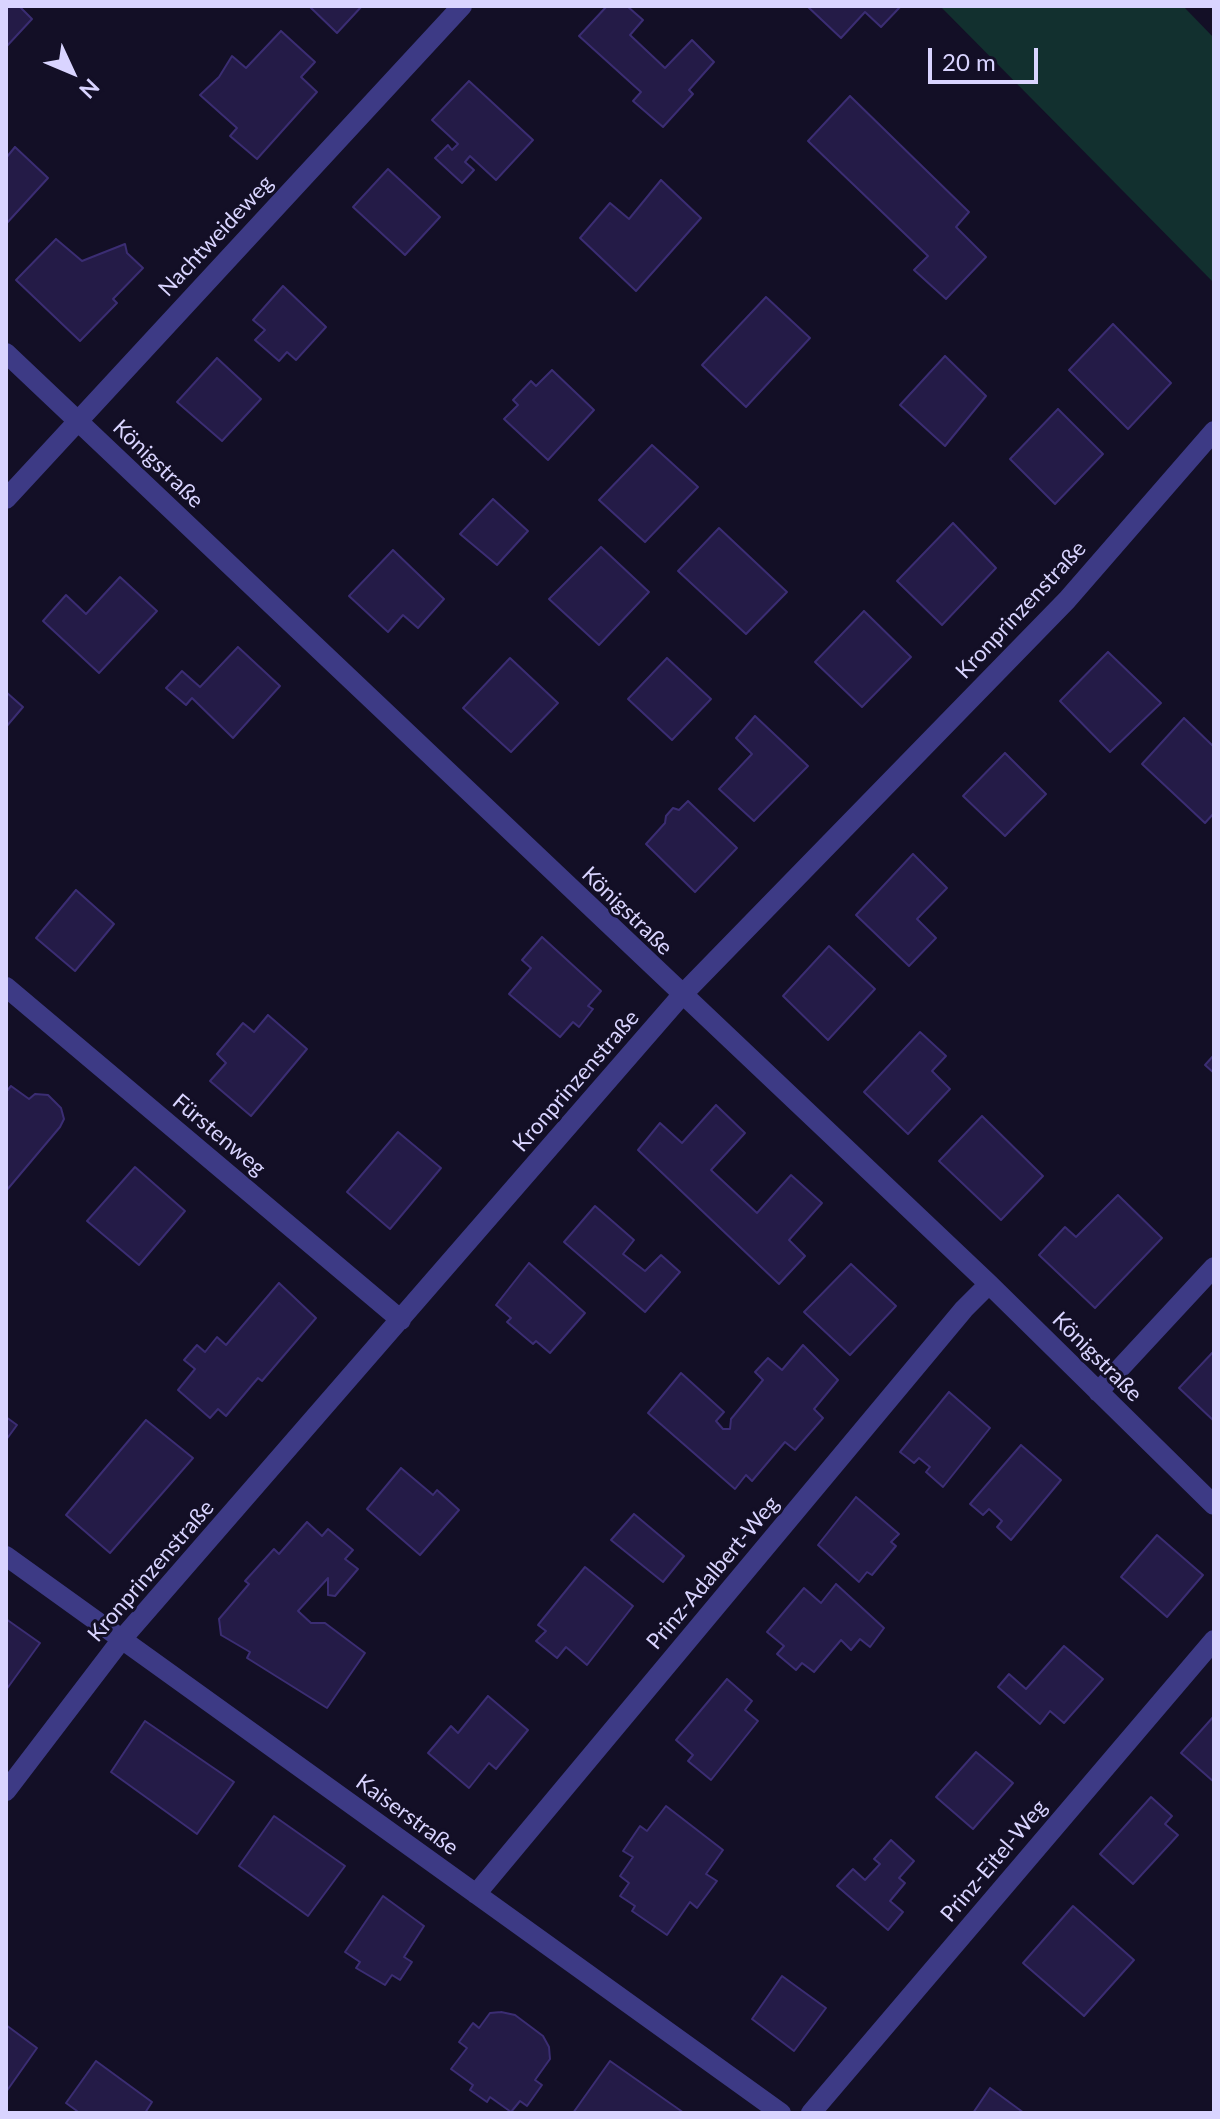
<!DOCTYPE html>
<html>
<head>
<meta charset="utf-8">
<style>
	body { margin:0 }
	#map { position:relative; width:1220px; height:2119px; overflow:hidden; background:#130f26; font-family:Lato,sans-serif }
	canvas { display:block }
	.frame { position:absolute; inset:0; border:8px solid #d9d4ff; pointer-events:none }
	.north { position:absolute; left:32px; top:32px; width:80px; height:80px; -webkit-text-stroke:6px #130f26; paint-order:stroke; rotate:134deg; font-size:22px; font-weight:700; line-height:32px; text-align:center; color:#d9d4ff }
	.north::after { content:''; display:block; margin:auto; width:28px; height:36px; background:#d9d4ff; clip-path:polygon(50% 0,100% 100%,50% 72%,0 100%) }
	.scale { position:absolute; left:928px; top:48px; width:110px; height:36px; box-sizing:border-box; border:4px solid #d9d4ff; border-top:0; padding-left:10px; font-size:24px; line-height:28px; white-space:nowrap; color:#d9d4ff; -webkit-text-stroke:6px #130f26; paint-order:stroke }
</style>
</head>
<body>
<div id="map">
<canvas width="1220" height="2119"></canvas>
<div class="frame"></div>
<div class="north">N</div>
<div class="scale">20 m</div>
</div>
<script>
const g = document.querySelector('canvas').getContext('2d');
g.lineJoin = 'round';
function fill(path, color) {
  g.fillStyle = color;
  g.fill(path, 'evenodd');
}
function poly(rows) {
  const path = new Path2D();
  for (const r of rows) {
    path.moveTo(r[0], r[1]);
    for (let i = 2; i < r.length; i += 2) path.lineTo(r[i], r[i + 1]);
  }
  return path;
}
function strokePath(path, color, width, dash) {
  g.strokeStyle = color;
  g.lineWidth = width;
  g.lineCap = dash ? 'butt' : 'round';
  g.setLineDash(dash || []);
  g.stroke(path);
}
function drawText(font, color, halo, rows, align = 'center') {
  g.font = font + ' Lato,sans-serif';
  g.lineWidth = 6;
  g.setLineDash([]);
  g.textBaseline = 'middle';
  g.strokeStyle = halo;
  g.fillStyle = color;
  for (const [text, x, y, turn = 0] of rows) {
    g.save();
    g.translate(x, y);
    g.rotate((+turn || 0) * Math.PI / 180);
    g.textAlign = isNaN(turn) ? turn : align;
    if (halo) g.strokeText(text, 0, 0);
    g.fillText(text, 0, 0);
    g.restore();
  }
}
const green = poly([
	[940,6,1183,6,1214,38,1214,283]
]);
const building = poly([
	[6,6,19,6,32,19,6,47,6,6],
	[309,6,362,6,337,33,309,6],
	[607,6,627,6,643,20,630,35,665,68,692,40,714,62,689,90,693,94,663,127,633,101,641,92,579,36,607,6],
	[807,6,901,6,881,27,865,12,841,38,807,6],
	[281,31,315,62,301,77,317,92,257,159,230,136,237,128,200,95,219,77,232,56,246,68,281,31],
	[469,81,533,140,496,180,470,156,465,162,474,170,462,183,435,158,448,145,452,150,458,144,432,120,469,81],
	[850,96,969,212,956,227,986,257,946,299,914,270,928,256,808,141,850,96],
	[15,147,48,178,6,224,6,158,15,147],
	[388,169,440,217,405,255,353,207,388,169],
	[661,180,701,218,636,291,580,238,610,203,629,219,661,180],
	[56,239,82,261,125,244,127,253,143,268,113,299,117,303,80,341,16,280,56,239],
	[283,286,326,327,296,360,287,352,279,361,255,340,265,330,253,320,283,286],
	[766,297,810,338,746,407,702,365,766,297],
	[1113,324,1171,383,1128,429,1069,370,1113,324],
	[945,356,986,396,945,446,900,405,945,356],
	[217,358,261,399,222,441,177,402,217,358],
	[552,370,594,410,548,460,504,419,518,405,513,400,531,381,536,386,552,370],
	[1058,409,1103,454,1055,504,1010,459,1058,409],
	[652,445,698,487,645,542,599,500,652,445],
	[493,499,528,531,497,565,460,534,493,499],
	[953,523,996,568,942,625,897,581,953,523],
	[719,528,787,592,746,634,678,571,719,528],
	[601,547,649,592,599,645,549,599,601,547],
	[393,550,444,599,418,628,403,615,388,632,349,596,393,550],
	[120,577,157,611,99,673,43,621,66,595,86,614,120,577],
	[864,611,911,657,862,707,815,662,864,611],
	[238,647,280,686,233,738,192,698,186,705,166,688,182,671,200,687,238,647],
	[1108,652,1161,703,1110,752,1060,701,1108,652],
	[510,658,558,703,511,752,463,708,510,658],
	[667,658,711,699,672,740,628,699,667,658],
	[6,692,23,707,6,727,6,692],
	[755,716,808,766,754,821,719,789,752,754,736,738,755,716],
	[1184,718,1214,747,1214,813,1205,823,1142,764,1184,718],
	[1005,753,1046,794,1005,836,963,796,1005,753],
	[688,801,737,848,695,892,646,844,665,823,666,816,673,808,679,810,688,801],
	[913,854,947,888,917,919,936,938,909,966,856,915,913,854],
	[76,890,114,924,75,971,36,938,76,890],
	[542,937,601,991,588,1006,593,1009,579,1027,573,1022,560,1037,509,994,531,968,522,960,542,937],
	[829,946,875,989,828,1040,783,996,829,946],
	[268,1015,307,1049,251,1116,210,1081,226,1063,217,1054,243,1023,254,1032,268,1015],
	[920,1032,946,1056,932,1071,950,1089,908,1134,864,1092,920,1032],
	[1214,1055,1214,1073,1205,1065,1214,1055],
	[11,1086,29,1099,35,1094,48,1095,61,1108,64,1119,60,1127,6,1191,6,1092,11,1086],
	[716,1105,745,1133,711,1170,757,1213,791,1175,822,1203,789,1240,805,1256,779,1284,638,1150,660,1123,682,1143,716,1105],
	[982,1116,1043,1176,1001,1220,939,1161,982,1116],
	[398,1132,441,1168,390,1229,347,1192,398,1132],
	[135,1167,185,1211,139,1265,87,1221,135,1167],
	[1118,1195,1162,1238,1095,1308,1039,1255,1065,1227,1076,1237,1118,1195],
	[595,1206,634,1240,623,1254,645,1271,661,1255,680,1272,645,1312,564,1242,595,1206],
	[529,1263,585,1313,550,1353,536,1341,533,1344,507,1322,511,1318,496,1305,529,1263],
	[851,1264,896,1306,850,1355,804,1312,851,1264],
	[279,1283,316,1318,262,1381,258,1378,226,1416,218,1409,210,1418,178,1390,195,1369,184,1360,197,1345,205,1352,217,1337,226,1345,279,1283],
	[803,1345,838,1380,814,1409,823,1418,795,1450,785,1442,752,1481,746,1475,735,1489,648,1413,681,1373,724,1412,716,1421,723,1429,730,1429,731,1419,763,1380,755,1372,768,1358,782,1370,803,1345],
	[1214,1351,1214,1421,1179,1388,1214,1351],
	[949,1392,990,1428,943,1487,926,1472,930,1467,919,1458,914,1463,900,1452,949,1392],
	[6,1417,17,1425,6,1440,6,1417],
	[146,1420,193,1458,110,1553,66,1515,146,1420],
	[1021,1445,1061,1480,1011,1540,997,1527,1002,1521,989,1509,983,1515,970,1504,1021,1445],
	[401,1468,433,1495,437,1490,459,1510,420,1555,367,1509,401,1468],
	[856,1497,899,1534,891,1542,896,1546,872,1575,867,1572,859,1582,818,1545,856,1497],
	[634,1514,684,1556,663,1582,611,1540,634,1514],
	[307,1522,322,1536,328,1529,353,1550,345,1559,358,1569,335,1596,328,1595,328,1578,298,1611,311,1623,325,1623,365,1653,327,1708,247,1658,250,1652,221,1635,219,1619,249,1584,245,1581,274,1549,279,1554,307,1522],
	[1157,1535,1203,1575,1167,1617,1121,1577,1157,1535],
	[585,1567,633,1606,587,1665,566,1647,557,1658,536,1641,546,1631,538,1625,585,1567],
	[836,1584,884,1628,870,1647,860,1639,851,1650,841,1640,814,1672,802,1663,796,1670,777,1654,784,1646,767,1632,804,1588,821,1603,836,1584],
	[6,1619,40,1643,6,1690,6,1619],
	[1064,1646,1103,1679,1064,1723,1050,1711,1040,1724,998,1687,1009,1674,1026,1689,1064,1646],
	[727,1679,752,1701,745,1710,758,1721,711,1780,688,1761,693,1755,676,1740,727,1679],
	[488,1696,528,1730,496,1769,489,1763,469,1788,428,1753,451,1726,458,1733,488,1696],
	[1214,1716,1214,1782,1181,1753,1214,1716],
	[145,1721,234,1782,197,1834,111,1772,145,1721],
	[976,1752,1013,1783,973,1829,936,1797,976,1752],
	[1151,1797,1172,1816,1165,1824,1178,1835,1133,1884,1100,1854,1151,1797],
	[666,1806,723,1850,706,1874,717,1881,697,1908,690,1902,667,1935,632,1911,635,1906,620,1896,629,1883,620,1876,633,1857,623,1851,640,1826,647,1831,666,1806],
	[274,1816,345,1866,308,1916,239,1866,274,1816],
	[891,1840,914,1861,899,1878,905,1883,890,1901,903,1912,888,1930,837,1886,853,1869,865,1880,880,1864,874,1859,891,1840],
	[383,1896,424,1926,404,1957,412,1962,400,1980,392,1975,385,1985,356,1968,360,1962,345,1952,383,1896],
	[1073,1906,1134,1960,1084,2016,1023,1963,1073,1906],
	[782,1976,826,2008,794,2051,752,2019,782,1976],
	[501,2012,515,2015,543,2036,549,2047,550,2059,535,2080,542,2085,527,2106,520,2101,511,2112,490,2097,487,2102,470,2090,473,2085,451,2069,467,2048,459,2042,473,2023,479,2028,490,2013,501,2012],
	[6,2025,37,2048,6,2092,6,2025],
	[96,2061,152,2102,145,2113,75,2113,77,2111,66,2103,96,2061],
	[610,2061,684,2113,573,2113,610,2061],
	[990,2088,1024,2113,973,2113,990,2088]
]);
const street = poly([
	[6,353,989,1284,1214,1505],
	[6,499,462,6],
	[6,987,401,1320],
	[1098,1392,1214,1267],
	[6,1556,781,2113],
	[6,1791,122,1639,682,995,1067,600,1214,431],
	[476,1894,964,1309,989,1284],
	[811,2113,1214,1640]
]);
const streetNames = [
	["Nachtweideweg",216,236,-47],
	["Königstraße",158,464,44],
	["Kronprinzenstraße",1021,610,-47],
	["Königstraße",627,911,44],
	["Kronprinzenstraße",576,1081,-49],
	["Fürstenweg",219,1135,40],
	["Königstraße",1097,1357,45],
	["Kronprinzenstraße",151,1571,-49],
	["Prinz-Adalbert-Weg",713,1573,-50],
	["Kaiserstraße",407,1815,36],
	["Prinz-Eitel-Weg",994,1861,-50]
];
fill(green, '#12302f');
fill(building, '#241b47');
strokePath(building, '#3b2d73', 2);
strokePath(street, '#3d3a85', 20);
drawText('22px', '#d9d4ff', '#130f26', streetNames);
</script>
</body>
</html>
